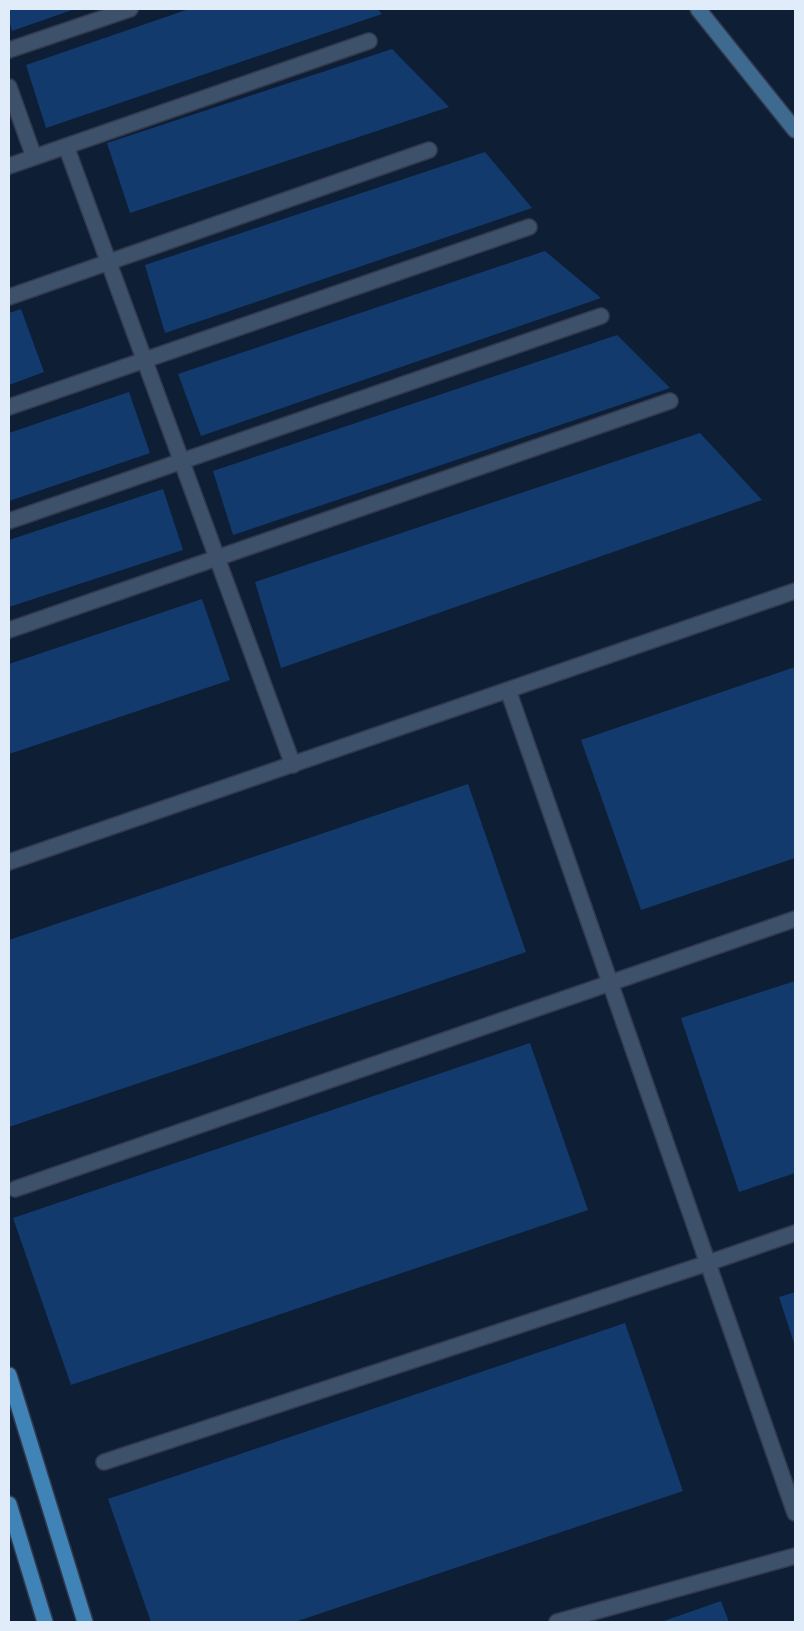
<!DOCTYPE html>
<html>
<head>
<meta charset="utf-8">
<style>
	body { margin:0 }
	#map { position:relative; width:804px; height:1631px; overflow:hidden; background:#0e1e34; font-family:Ubuntu,sans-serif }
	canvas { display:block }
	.frame { position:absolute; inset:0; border:10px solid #e1ecfb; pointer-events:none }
</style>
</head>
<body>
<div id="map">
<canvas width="804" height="1631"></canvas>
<div class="frame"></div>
</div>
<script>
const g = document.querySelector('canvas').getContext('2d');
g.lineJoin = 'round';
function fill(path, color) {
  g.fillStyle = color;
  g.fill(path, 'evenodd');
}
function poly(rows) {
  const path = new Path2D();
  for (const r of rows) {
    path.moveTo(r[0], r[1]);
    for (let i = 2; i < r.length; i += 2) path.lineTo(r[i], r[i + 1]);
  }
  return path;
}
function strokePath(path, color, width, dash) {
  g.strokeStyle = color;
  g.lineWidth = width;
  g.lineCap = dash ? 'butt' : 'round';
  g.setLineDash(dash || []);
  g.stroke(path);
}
const building = poly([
	[9,9,75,9,12,31,9,21],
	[189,9,378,9,382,14,46,128,26,65],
	[392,49,449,107,130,213,107,143],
	[485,152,532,208,165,333,145,265],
	[545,251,601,298,201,436,178,374],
	[21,309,44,372,9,385,9,313],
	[617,335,670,388,233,535,213,471],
	[129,392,150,453,9,501,9,433],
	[700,433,762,500,281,668,255,582],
	[163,489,183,550,9,607,9,540],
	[202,599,230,680,9,754,9,664],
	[795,667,795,858,641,910,581,740],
	[468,784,526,952,9,1127,9,940],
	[795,981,795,1173,739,1192,681,1018],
	[530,1043,588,1210,71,1385,13,1218],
	[795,1292,795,1346,779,1297],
	[625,1323,683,1491,295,1622,151,1622,108,1499],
	[721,1601,729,1622,661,1622]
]);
const street = poly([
	[9,50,130,9],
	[9,87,34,157],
	[66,146,293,765],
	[9,166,369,41],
	[9,297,429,150],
	[9,407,529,227],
	[9,521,601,316],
	[9,630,670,401],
	[508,690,795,1513],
	[9,862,795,591],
	[15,1189,795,919],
	[104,1462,708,1263,795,1233],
	[557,1622,795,1556]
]);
const secondary = poly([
	[698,9,795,130]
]);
const primary = poly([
	[9,1375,85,1622],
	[9,1504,45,1622]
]);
fill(building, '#133a6d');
strokePath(street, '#32394c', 18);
strokePath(secondary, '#32394c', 18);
strokePath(primary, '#32394c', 18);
strokePath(street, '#3e516a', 15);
strokePath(secondary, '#3f6a90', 15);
strokePath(primary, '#4083b6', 15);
</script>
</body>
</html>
